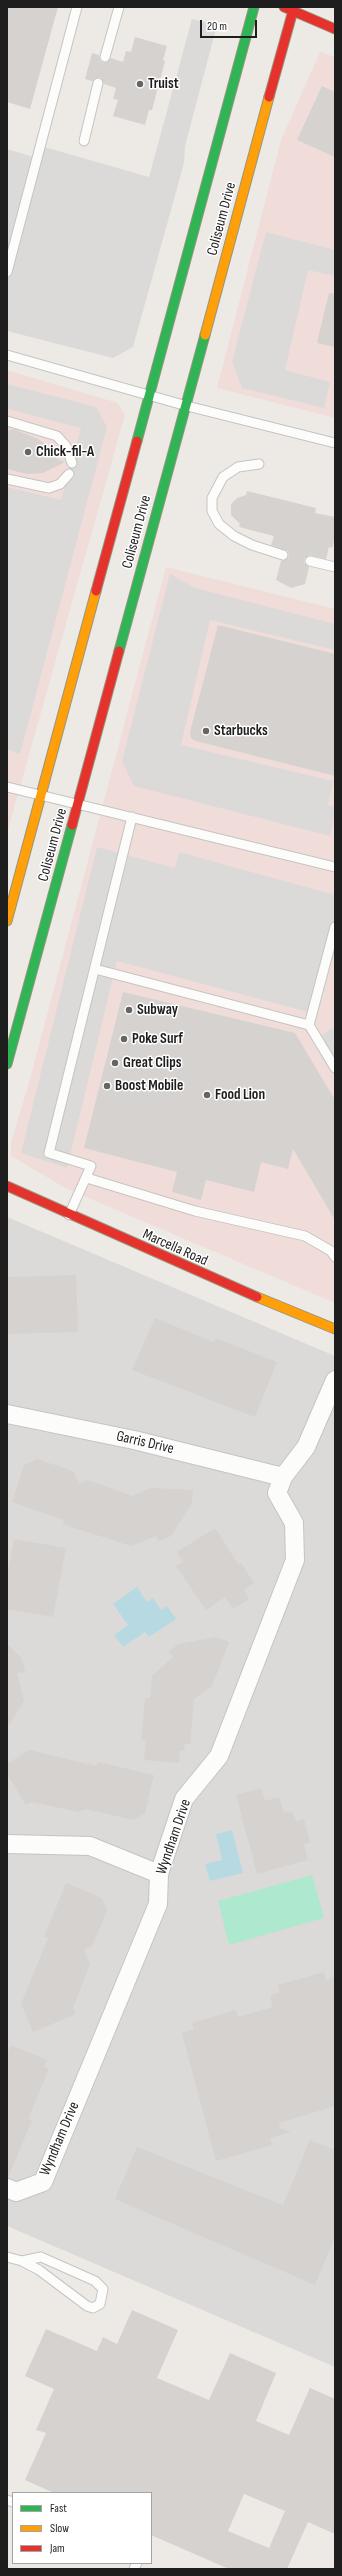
<!DOCTYPE html>
<html>
<head>
<meta charset="utf-8">
<style>
	body { margin:0 }
	#map { position:relative; width:342px; height:2576px; overflow:hidden; background:#edeae6; font-family:"Sofia Sans Condensed",sans-serif }
	canvas { display:block }
	.frame { position:absolute; inset:0; border:8px solid #1e1e1e; pointer-events:none }
	.legend { position:absolute; left:12px; top:2492px; width:140px; height:72px; box-sizing:border-box; background:#fff; border:1px solid #a5a5a5; margin:0; padding:5px 7px; list-style:none; font-size:12px; color:#1e1e1e }
	.legend li { display:flex; align-items:center; gap:8px; height:20px }
	.legend b { width:20px; border:1px solid #a5a5a5 }
	.scale { position:absolute; left:200px; top:20px; width:57px; height:18px; box-sizing:border-box; border:2px solid #1e1e1e; border-top:0; padding-left:5px; font-size:12px; line-height:14px; white-space:nowrap; color:#1e1e1e; -webkit-text-stroke:3px #fff; paint-order:stroke }
</style>
</head>
<body>
<div id="map">
<canvas width="342" height="2576"></canvas>
<div class="frame"></div>
<ul class="legend">
<li><b style="height:5px;background:#30b455"></b>Fast</li>
<li><b style="height:5px;background:#ff9f0a"></b>Slow</li>
<li><b style="height:5px;background:#e5322d"></b>Jam</li>
</ul>
<div class="scale">20 m</div>
</div>
<script>
const g = document.querySelector('canvas').getContext('2d');
g.lineJoin = 'round';
function fill(path, color) {
  g.fillStyle = color;
  g.fill(path, 'evenodd');
}
function poly(rows) {
  const path = new Path2D();
  for (const r of rows) {
    path.moveTo(r[0], r[1]);
    for (let i = 2; i < r.length; i += 2) path.lineTo(r[i], r[i + 1]);
  }
  return path;
}
function strokePath(path, color, width, dash) {
  g.strokeStyle = color;
  g.lineWidth = width;
  g.lineCap = dash ? 'butt' : 'round';
  g.setLineDash(dash || []);
  g.stroke(path);
}
function drawText(font, color, halo, rows, align = 'center') {
  g.font = font + ' "Sofia Sans Condensed",sans-serif';
  g.lineWidth = 3;
  g.setLineDash([]);
  g.textBaseline = 'middle';
  g.strokeStyle = halo;
  g.fillStyle = color;
  for (const [text, x, y, turn = 0] of rows) {
    g.save();
    g.translate(x, y);
    g.rotate((+turn || 0) * Math.PI / 180);
    g.textAlign = isNaN(turn) ? turn : align;
    if (halo) g.strokeText(text, 0, 0);
    g.fillText(text, 0, 0);
    g.restore();
  }
}
const residential = poly([
	[7,1217,335,1356,335,2367,7,2226]
]);
const commercial = poly([
	[320,52,335,57,335,418,217,388,281,140],
	[7,370,118,403,125,415,7,833],
	[166,567,335,609,335,1303,67,1189,11,1156,11,1142,28,1086]
]);
const religious = poly([
	[192,19,217,25,185,146,184,163,133,347,113,358,7,331,7,149,37,158,41,146,149,177],
	[266,232,335,250,335,276,308,270,285,370,330,382,324,408,242,388,232,362],
	[7,384,96,407,107,427,20,754,7,749,7,487,61,500,81,428,7,409],
	[170,574,195,588,335,624,335,650,210,620,181,745,333,781,328,805,335,807,335,812,330,836,134,786,122,761],
	[97,847,175,868,179,852,335,895,335,927,312,1013,117,961,67,1168,21,1153],
	[335,1027,335,1068,317,1038]
]);
const pitch = poly([
	[312,1875,324,1918,229,1945,218,1901]
]);
const water = poly([
	[137,1587,147,1602,153,1598,161,1610,167,1606,176,1619,149,1637,145,1632,123,1647,114,1635,128,1625,113,1604],
	[232,1830,243,1873,210,1881,205,1864,222,1860,216,1834]
]);
const building = poly([
	[7,7,58,7,30,109,7,102],
	[135,37,167,46,163,60,165,61,152,110,149,110,145,125,113,116,118,100,113,99,116,88,104,84,100,77,92,81,85,79,92,53,99,55,100,61,104,63,111,58,123,62,126,51,131,52],
	[322,86,335,92,335,157,297,140],
	[329,293,335,294,335,347,317,343],
	[14,429,38,439,51,448,48,455,65,462,43,473,27,474,7,469,7,431],
	[247,491,316,508,315,513,335,517,335,537,332,548,329,547,326,559,309,555,304,559,304,563,309,567,305,584,291,588,276,580,281,561,289,557,288,551,271,545,274,536,239,527,240,524,231,515,231,504,237,498,246,495],
	[218,625,335,654,335,776,196,741,191,738,190,732],
	[123,992,295,1033,335,1100,335,1220,293,1149,288,1169,261,1162,254,1192,206,1180,201,1200,172,1192,177,1172,84,1148],
	[76,1275,78,1332,7,1334,7,1277],
	[155,1318,214,1342,216,1338,277,1362,255,1417,132,1370],
	[37,1459,73,1471,79,1484,87,1480,133,1496,150,1488,193,1490,192,1503,171,1536,159,1541,156,1536,131,1546,62,1524,64,1520,12,1502,24,1465],
	[215,1528,238,1564,241,1563,254,1583,244,1590,249,1599,233,1609,225,1597,206,1610,176,1566,183,1562,177,1552],
	[14,1539,66,1548,53,1617,7,1609,7,1578],
	[216,1637,229,1642,212,1686,194,1699,190,1744,185,1744,184,1751,180,1751,179,1763,144,1760,146,1740,141,1740,143,1722,145,1698,150,1698,152,1676,173,1657,169,1652,178,1644],
	[7,1643,22,1659,25,1672,17,1673,24,1701,7,1728],
	[29,1750,96,1766,98,1762,154,1775,145,1813,134,1820,85,1809,79,1812,32,1802,26,1805,7,1774,7,1764],
	[261,1788,265,1801,279,1797,284,1813,291,1811,297,1821,304,1819,310,1843,304,1844,308,1860,257,1874,236,1795],
	[66,1883,102,1898,107,1911,92,1946,84,1950,90,1964,73,2008,76,2014,33,2032,21,2004,48,1938,44,1937],
	[324,1972,326,1980,335,1977,335,2106,279,2123,280,2128,291,2132,270,2138,272,2145,216,2161,182,2033,194,2029,192,2023,236,2010,238,2017,273,2007,270,1996,280,1992,278,1985],
	[11,2045,47,2060,44,2067,49,2069,28,2119,32,2120,8,2178,7,2053],
	[310,2140,335,2150,335,2236,315,2285,115,2199,137,2147,283,2205],
	[132,2310,178,2330,157,2378,209,2400,230,2353,276,2373,256,2421,289,2435,310,2388,335,2399,335,2534,308,2522,287,2569,229,2569,151,2535,151,2493,54,2493,25,2480,46,2433,36,2430,54,2389,25,2376,46,2329,97,2351,103,2337,117,2344],
	[244,2494,285,2511,269,2548,228,2531]
]);
const lane = poly([
	[105,57,119,7],
	[84,141,98,83],
	[7,272,77,7],
	[7,355,187,406,335,443],
	[7,421,57,436,66,446,72,463],
	[259,464,238,467,223,477,212,498,212,511,219,524,234,536,252,545,283,555],
	[7,479,49,488,60,484,69,474],
	[310,561,335,567],
	[7,787,335,867],
	[95,969,309,1025,335,1068],
	[309,1025,335,927],
	[87,1178,195,1211,305,1236,331,1251,335,1257],
	[69,1215,91,1166,49,1153,132,817],
	[7,2257,22,2261,39,2270,87,2306,93,2308,100,2304,103,2289,95,2281,41,2257,22,2261],
	[7,2500,13,2502],
	[134,2569,137,2563]
]);
const street = poly([
	[7,1414,134,1440,283,1477],
	[7,1844,90,1846,159,1874],
	[7,2188,16,2192,43,2182,158,1904,159,1874,184,1799,219,1756,295,1560,294,1523,277,1493,283,1477,306,1447,335,1380]
]);
const fast = poly([
	[137,441,254,7],
	[119,651,205,335],
	[7,1064,72,825]
]);
const slow = poly([
	[205,335,269,97],
	[7,921,96,591],
	[257,1297,335,1329]
]);
const jam = poly([
	[284,7,335,29],
	[269,97,294,7],
	[96,591,137,441],
	[72,825,119,651],
	[7,1186,257,1297]
]);
const markers = [
	[140,84,4,"#666564"],
	[28,452,4,"#666564"],
	[206,731,4,"#666564"],
	[129,1010,4,"#666564"],
	[124,1039,4,"#666564"],
	[115,1063,4,"#666564"],
	[107,1086,4,"#666564"],
	[207,1095,4,"#666564"]
];
const poiNames = [
	["Truist",148,84],
	["Chick-fil-A",36,452],
	["Starbucks",214,731],
	["Subway",137,1010],
	["Poke Surf",132,1039],
	["Great Clips",123,1063],
	["Boost Mobile",115,1086],
	["Food Lion",215,1095]
];
const streetNames = [
	["Coliseum Drive",222,219,-75],
	["Coliseum Drive",137,532,-75],
	["Coliseum Drive",53,845,-75],
	["Marcella Road",175,1248,24],
	["Garris Drive",145,1443,13],
	["Wyndham Drive",174,1837,-71],
	["Wyndham Drive",60,2139,-67]
];
fill(residential, '#dcdad8');
fill(commercial, '#f0ddda');
fill(religious, '#dbdad8');
fill(pitch, '#aee8ce');
fill(water, '#b7dae2');
fill(building, '#d5d2cf');
strokePath(lane, '#c5c4c2', 11);
strokePath(street, '#c5c4c2', 20);
strokePath(fast, '#96967e', 11);
strokePath(slow, '#96967e', 11);
strokePath(jam, '#96967e', 11);
strokePath(lane, '#fcfcfb', 9);
strokePath(street, '#fcfcfb', 18);
strokePath(fast, '#30b455', 9);
strokePath(slow, '#ff9f0a', 9);
strokePath(jam, '#e5322d', 9);
for (const [x, y, r, color] of markers) {
  const dot = new Path2D();
  dot.arc(x, y, r, 0, 2 * Math.PI);
  g.fillStyle = color;
  g.fill(dot);
  strokePath(dot, '#fff', 1.5);
}
drawText('bold 15px', '#1e1e1e', '#fff', poiNames, 'left');
drawText('15px', '#1e1e1e', '#fff', streetNames);
</script>
</body>
</html>
